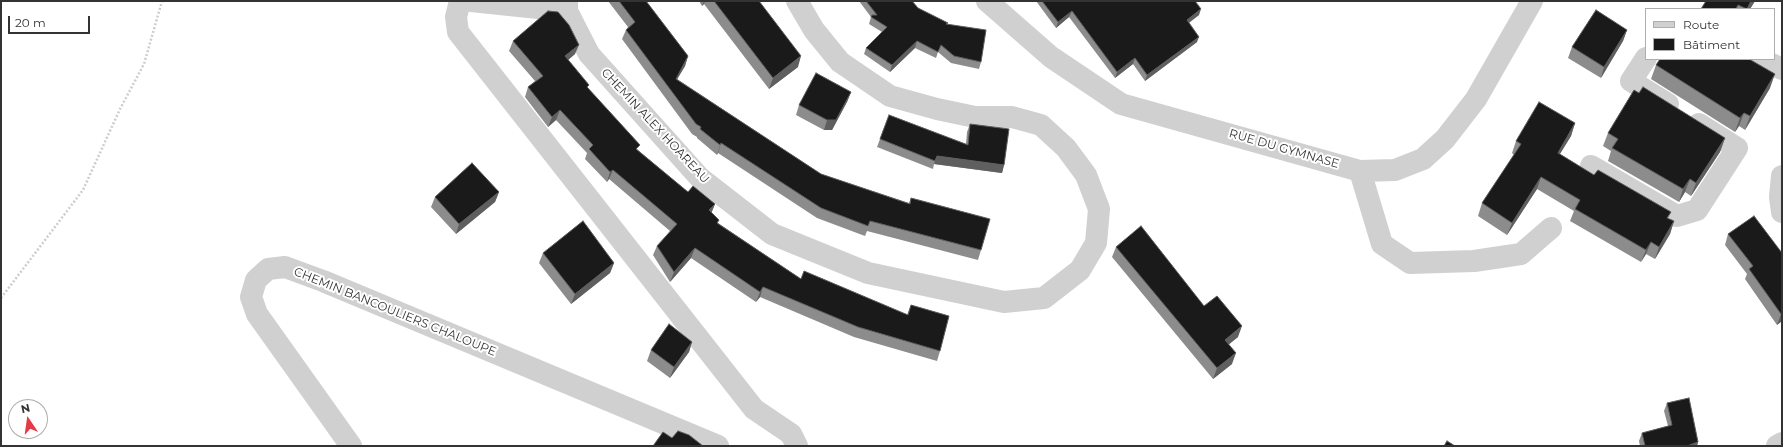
<!DOCTYPE html>
<html>
<head>
<meta charset="utf-8">
<style>
	body { margin:0 }
	#map { position:relative; width:1783px; height:447px; overflow:hidden; background:#fff; font-family:Montserrat,sans-serif }
	canvas { display:block }
	.frame { position:absolute; inset:0; border:2px solid #333; pointer-events:none }
	.legend { position:absolute; left:1645px; top:8px; width:130px; height:52px; box-sizing:border-box; background:#fff; border:1px solid #adadad; margin:0; padding:5px 7px; list-style:none; font-size:12px; color:#333 }
	.legend li { display:flex; align-items:center; gap:8px; height:20px }
	.legend b { width:20px; border:1px solid #adadad }
	.north { position:absolute; left:8px; top:399px; width:40px; height:40px; box-sizing:border-box; background:#fff; border:1px solid #adadad; border-radius:50%; rotate:347deg; font-size:11px; font-weight:700; line-height:16px; text-align:center; color:#333 }
	.north::after { content:''; display:block; margin:auto; width:14px; height:18px; background:#e63946; clip-path:polygon(50% 0,100% 100%,50% 72%,0 100%) }
	.scale { position:absolute; left:8px; top:16px; width:82px; height:18px; box-sizing:border-box; border:2px solid #333; border-top:0; padding-left:5px; font-size:12px; line-height:14px; white-space:nowrap; color:#333; -webkit-text-stroke:3px #fff; paint-order:stroke }
</style>
</head>
<body>
<div id="map">
<canvas width="1783" height="447"></canvas>
<div class="frame"></div>
<ul class="legend">
<li><b style="height:5px;background:#d0d0d0"></b>Route</li>
<li><b style="height:11px;background:#1a1a1a"></b>Bâtiment</li>
</ul>
<div class="north">N</div>
<div class="scale">20 m</div>
</div>
<script>
const g = document.querySelector('canvas').getContext('2d');
g.lineJoin = 'round';
function poly(rows) {
  const path = new Path2D();
  for (const r of rows) {
    path.moveTo(r[0], r[1]);
    for (let i = 2; i < r.length; i += 2) path.lineTo(r[i], r[i + 1]);
  }
  return path;
}
function strokePath(path, color, width, dash) {
  g.strokeStyle = color;
  g.lineWidth = width;
  g.lineCap = dash ? 'butt' : 'round';
  g.setLineDash(dash || []);
  g.stroke(path);
}
function fill(path, color) {
  g.fillStyle = color;
  g.fill(path, 'evenodd');
}
function drawText(font, color, halo, rows, align = 'center') {
  g.font = font + ' Montserrat,sans-serif';
  g.lineWidth = 4;
  g.setLineDash([]);
  g.textBaseline = 'middle';
  g.strokeStyle = halo;
  g.fillStyle = color;
  for (const [text, x, y, turn = 0] of rows) {
    g.save();
    g.translate(x, y);
    g.rotate((+turn || 0) * Math.PI / 180);
    g.textAlign = isNaN(turn) ? turn : align;
    if (halo) g.strokeText(text, 0, 0);
    g.fillText(text, 0, 0);
    g.restore();
  }
}
const path = poly([
	[1,298,83,190,120,109,144,64,162,1]
]);
const minor = poly([
	[460,1,456,17,458,32,754,409,791,434,797,446],
	[471,1,567,11],
	[567,1,567,11,589,54,700,178,772,234,868,273,1004,302,1044,298,1080,270,1096,243,1099,209,1086,175,1066,148,1041,125,1012,117,975,117,937,109,890,96,840,62,814,30,797,1],
	[987,1,1051,57,1121,104,1360,171,1395,170,1423,159,1445,139,1476,99,1532,1],
	[1646,58,1631,81,1668,104],
	[1761,59,1782,69],
	[1591,166,1677,216,1697,210,1737,148,1699,124],
	[1360,171,1382,244,1410,263,1474,261,1521,254,1551,228],
	[1782,176,1780,197,1782,212],
	[351,446,257,314,251,297,256,280,268,269,285,267,323,281,718,446],
	[1777,446,1782,443]
]);
const wall = poly([
	[608,1,646,1,688,56,685,66,677,79,821,174,909,203,911,198,981,250,978,260,867,231,865,236,817,218,718,153,717,155,697,138,697,137,692,134,622,39,626,30,628,27],
	[699,1,759,1,798,67,769,89,704,4,702,6],
	[859,1,912,1,918,8,947,24,981,62,979,69,951,63,938,52,936,58,915,48,890,72,864,54,866,48,882,32,869,24,871,17],
	[1036,1,1195,1,1199,15,1189,23,1197,42,1145,81,1133,64,1115,78,1069,17,1056,28],
	[1706,1,1755,1,1750,9,1701,9],
	[1627,30,1623,41,1601,78,1568,58,1572,47],
	[513,41,575,54,568,60,588,88,638,150,688,192,715,204,711,213,718,223,801,279,907,315,911,305,940,351,937,361,854,337,760,297,756,302,691,258,670,282,653,255,657,246,670,231,609,179,607,182,585,159,587,153,556,120,548,127,525,97,528,87,535,81,509,51],
	[1656,65,1770,88,1745,130,1739,126,1735,132,1651,79],
	[851,92,847,102,832,130,824,130,796,115,799,105],
	[889,115,966,144,967,132,970,124,1004,165,1002,173,934,164,933,169,877,147],
	[1575,123,1571,136,1560,154,1594,175,1671,212,1668,218,1674,221,1670,234,1655,259,1646,254,1641,262,1570,221,1574,211,1537,189,1507,235,1478,216,1482,203,1514,155,1512,153,1516,141],
	[1608,133,1725,138,1720,152,1691,196,1685,192,1679,202,1608,161,1611,151,1603,146],
	[499,192,495,202,456,234,431,207,435,197],
	[1728,234,1782,253,1782,321,1777,325,1745,279,1747,274,1725,245],
	[1116,247,1204,306,1238,337,1228,344,1232,364,1213,379,1112,257],
	[543,253,614,263,610,273,571,304,539,263],
	[692,342,689,352,670,378,647,361,651,350],
	[1667,403,1698,442,1697,446,1640,446,1639,441,1642,433,1668,426,1664,411]
]);
const shadedWall = poly([
	[704,1,705,1,704,4,702,6],
	[1751,1,1755,1,1750,9,1747,9],
	[1201,9,1199,15,1184,26,1187,20],
	[1072,11,1069,17,1056,28,1058,22],
	[1627,30,1623,41,1601,78,1604,67],
	[1199,37,1197,42,1145,81,1147,75],
	[917,41,915,48,890,72,892,65],
	[579,45,575,54,561,66,565,56],
	[688,56,685,66,672,88,676,79],
	[801,56,798,67,769,89,773,78],
	[1135,58,1133,64,1115,78,1117,72],
	[1775,74,1770,88,1745,130,1750,116],
	[851,92,847,102,832,130,824,130,827,120],
	[560,110,556,120,548,127,552,117],
	[1744,113,1739,126,1735,132,1740,118],
	[1575,123,1571,136,1553,165,1558,153],
	[1725,138,1720,152,1691,196,1696,183],
	[721,143,718,153,717,155,720,145],
	[937,156,1004,165,1002,173,934,164],
	[613,170,609,179,607,182,610,172],
	[1541,177,1537,189,1507,235,1512,223],
	[1690,179,1685,192,1679,202,1683,189],
	[499,192,495,202,456,234,459,224],
	[715,204,711,214,709,210],
	[1674,221,1670,234,1655,259,1659,247],
	[1651,242,1646,254,1641,262,1646,250],
	[695,248,691,258,670,282,674,272],
	[614,263,610,273,571,304,575,294],
	[763,287,760,297,756,302,760,292],
	[1782,313,1782,321,1777,325,1781,314],
	[1242,326,1238,337,1221,351,1225,340],
	[692,342,689,352,670,378,674,367],
	[1236,353,1232,364,1213,379,1217,368],
	[1698,442,1697,446,1687,446]
]);
const building = poly([
	[619,1,646,1,688,56,676,79,821,174,910,204,911,198,990,219,981,250,870,221,868,226,821,208,721,143,720,145,700,129,701,127,696,124,626,30,635,22,619,1],
	[714,1,759,1,801,56,773,78,714,1],
	[866,1,912,1,918,8,948,23,946,24,986,30,981,62,954,56,941,45,938,52,917,41,892,65,866,48,887,27,871,17,872,15,877,15,866,1],
	[1042,1,1195,1,1201,9,1187,20,1199,37,1147,75,1135,58,1117,72,1072,11,1058,22,1042,1],
	[1706,1,1751,1,1747,9,1738,5,1736,9,1701,9,1706,1],
	[1596,10,1627,30,1604,67,1572,47,1596,10],
	[548,11,558,12,569,25,579,45,565,56,589,85,587,87,640,145,636,149,688,192,693,186,715,204,709,210,719,220,717,223,801,279,804,271,908,315,911,305,949,316,940,351,858,327,763,287,760,292,695,248,674,272,657,246,677,224,613,170,610,172,589,149,593,145,560,110,552,117,528,87,543,76,513,41,548,11],
	[1660,59,1749,59,1775,74,1750,116,1744,113,1740,118,1656,65,1660,59],
	[816,73,851,92,836,120,827,120,799,105,816,73],
	[1643,87,1725,138,1696,183,1690,179,1683,189,1612,148,1618,139,1608,133,1634,90,1639,93,1643,87],
	[1539,102,1575,123,1558,153,1594,175,1598,170,1671,212,1667,218,1674,221,1659,247,1651,242,1646,250,1575,209,1580,200,1541,177,1512,223,1482,203,1521,144,1516,141,1539,102],
	[889,115,968,145,970,124,1009,129,1004,165,937,156,935,161,880,139,889,115],
	[472,163,499,192,459,224,435,197,472,163],
	[1754,216,1782,253,1782,313,1781,314,1749,269,1753,266,1728,234,1754,216],
	[583,221,614,263,575,294,543,253,583,221],
	[1141,226,1204,306,1217,296,1242,326,1225,340,1236,353,1217,368,1116,247,1141,226],
	[669,324,692,342,674,367,651,350,669,324],
	[1689,398,1698,442,1687,446,1645,446,1642,433,1672,425,1667,403,1689,398],
	[678,431,689,435,703,446,653,446,663,432,672,438,678,431],
	[1447,441,1455,446,1444,446,1447,441]
]);
const streetNames = [
	["CHEMIN ALEX HOAREAU",655,126,47],
	["RUE DU GYMNASE",1284,149,16],
	["CHEMIN BANCOULIERS CHALOUPE",395,312,22]
];
strokePath(path, '#cdcdcd', 2.5, [2, 2]);
strokePath(minor, '#d0d0d0', 22);
fill(wall, '#8c8c8c');
fill(shadedWall, '#5f5f5f');
fill(building, '#1a1a1a');
strokePath(building, '#5f5f5f', 1);
drawText('12px', '#333', '#fff', streetNames);
</script>
</body>
</html>
